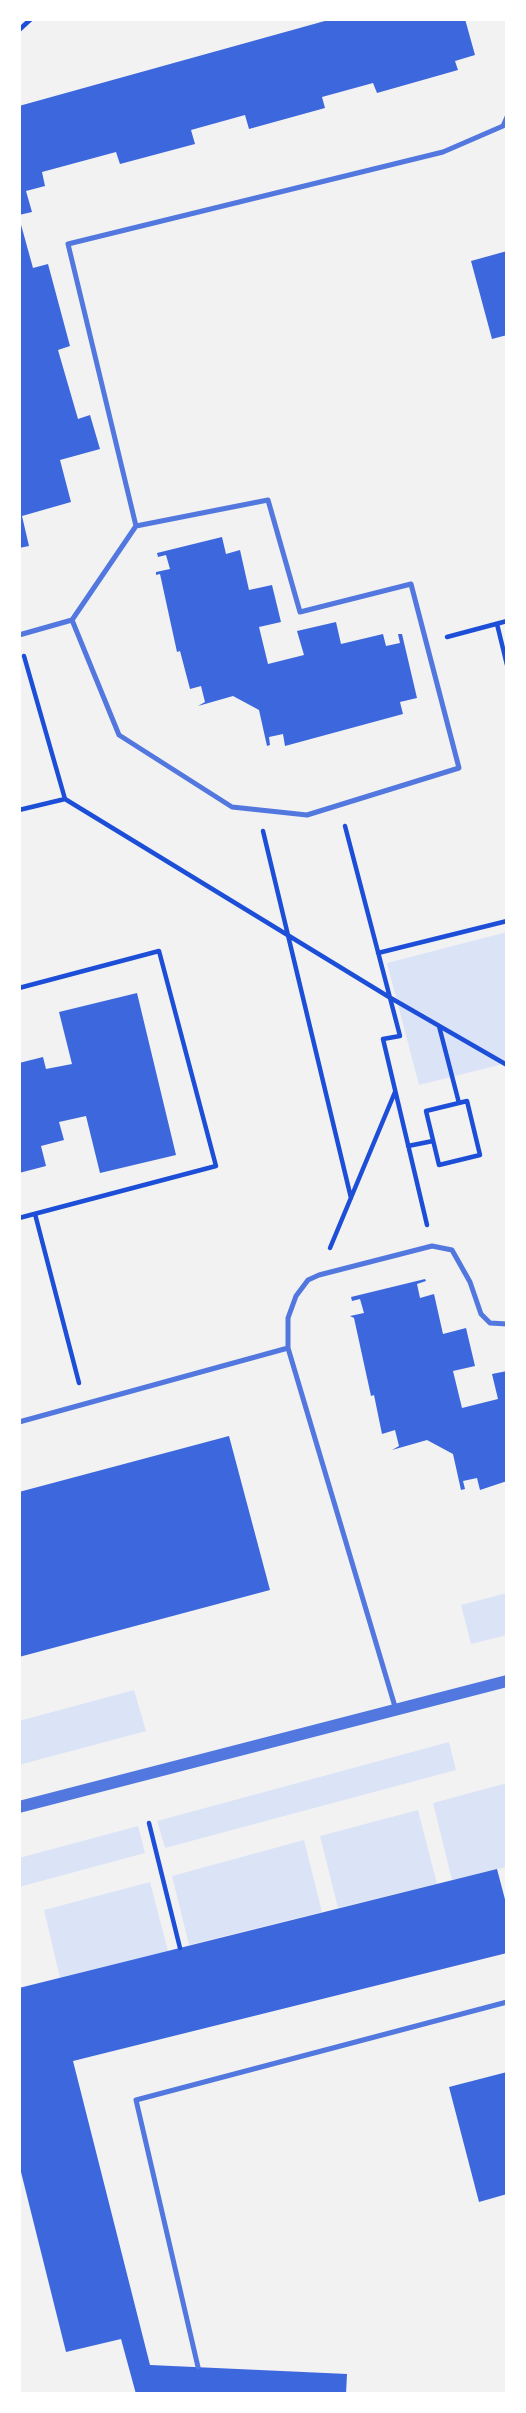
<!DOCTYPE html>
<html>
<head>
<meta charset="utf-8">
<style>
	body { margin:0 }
	#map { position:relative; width:526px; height:2413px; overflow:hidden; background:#f2f2f2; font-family:"PT Serif",serif }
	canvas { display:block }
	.frame { position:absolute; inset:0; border:21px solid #fff; pointer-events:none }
</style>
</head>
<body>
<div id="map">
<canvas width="526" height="2413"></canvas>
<div class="frame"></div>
</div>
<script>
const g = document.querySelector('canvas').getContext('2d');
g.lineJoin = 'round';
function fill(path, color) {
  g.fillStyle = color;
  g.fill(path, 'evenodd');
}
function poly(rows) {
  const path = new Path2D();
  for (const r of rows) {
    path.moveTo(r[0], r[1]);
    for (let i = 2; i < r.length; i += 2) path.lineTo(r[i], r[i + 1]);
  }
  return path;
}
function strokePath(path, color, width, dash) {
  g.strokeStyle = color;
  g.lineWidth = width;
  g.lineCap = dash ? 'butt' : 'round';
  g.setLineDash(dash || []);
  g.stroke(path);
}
const green = poly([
	[507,932,507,1063,419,1085,387,963],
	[507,1593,507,1635,471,1644,461,1605],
	[134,1690,146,1731,19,1765,19,1721],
	[449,1742,456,1770,165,1848,157,1821],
	[507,1783,507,1867,452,1880,433,1803],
	[418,1810,437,1884,338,1908,320,1836],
	[138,1826,145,1853,19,1887,19,1858],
	[304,1840,322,1912,189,1945,172,1876],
	[150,1882,168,1951,60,1978,44,1910]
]);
const building = poly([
	[332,19,465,19,475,55,455,61,458,70,377,93,373,83,322,97,325,108,249,129,245,115,191,130,195,144,120,164,116,152,42,172,45,186,26,191,32,212,19,215,19,106],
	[20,221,33,268,48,264,70,346,58,350,78,419,90,415,100,449,60,460,71,502,22,516,29,546,19,548],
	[507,251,507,335,492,339,471,261],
	[222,537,226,554,240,550,249,590,272,585,281,622,259,627,268,664,304,655,297,631,336,622,341,644,383,634,386,646,400,643,398,634,402,634,417,698,400,702,403,714,285,746,283,734,269,737,270,745,267,746,259,710,233,696,198,706,205,702,201,686,190,689,180,651,177,652,160,574,156,575,156,572,170,569,166,555,158,557,157,553],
	[137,993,176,1155,100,1173,86,1116,59,1122,64,1140,41,1146,46,1166,19,1173,19,1063,43,1057,46,1069,72,1064,59,1012],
	[425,1279,426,1281,417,1284,420,1298,434,1294,443,1334,466,1328,475,1366,453,1371,462,1408,498,1399,492,1374,507,1371,507,1481,480,1490,477,1478,463,1481,465,1489,461,1490,453,1454,427,1440,392,1450,399,1446,395,1430,382,1434,374,1395,371,1396,354,1318,350,1316,364,1313,360,1299,352,1301,351,1297],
	[229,1436,270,1590,19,1657,19,1492],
	[497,1869,507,1907,507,1953,73,2061,150,2365,347,2374,346,2394,136,2394,121,2339,66,2352,19,2164,19,1988],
	[507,2072,507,2194,479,2202,449,2087]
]);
const path = poly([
	[19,30,31,19],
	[497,624,507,665],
	[447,637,507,621],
	[24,656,65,799,389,997,507,1065],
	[19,810,65,799],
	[345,826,400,1036,383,1039,427,1225],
	[263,831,351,1198],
	[378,953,507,921],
	[19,988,159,951,216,1166,19,1218],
	[439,1026,459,1103],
	[467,1101,480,1155,439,1165,426,1111,467,1101],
	[408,1146,433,1141],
	[35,1214,79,1383],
	[330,1248,395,1092],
	[149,1823,180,1948]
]);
const service = poly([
	[72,620,136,526],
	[19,635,72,620,119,735,232,807,307,815,459,768,411,584,300,612,268,500,136,526,68,244,443,152,503,126,507,117],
	[19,1422,288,1348],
	[396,1710,288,1348,288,1318,296,1296,308,1280,319,1275,432,1246,452,1250,470,1282,481,1314,490,1323,507,1324],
	[198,2367,136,2100,507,2002]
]);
const tertiary = poly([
	[19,1807,507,1681]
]);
fill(green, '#dbe4f7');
fill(building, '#3d67dc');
strokePath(path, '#1d4ed8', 4.5);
strokePath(service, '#5277de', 5);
strokePath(tertiary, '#5277de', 12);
</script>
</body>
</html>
